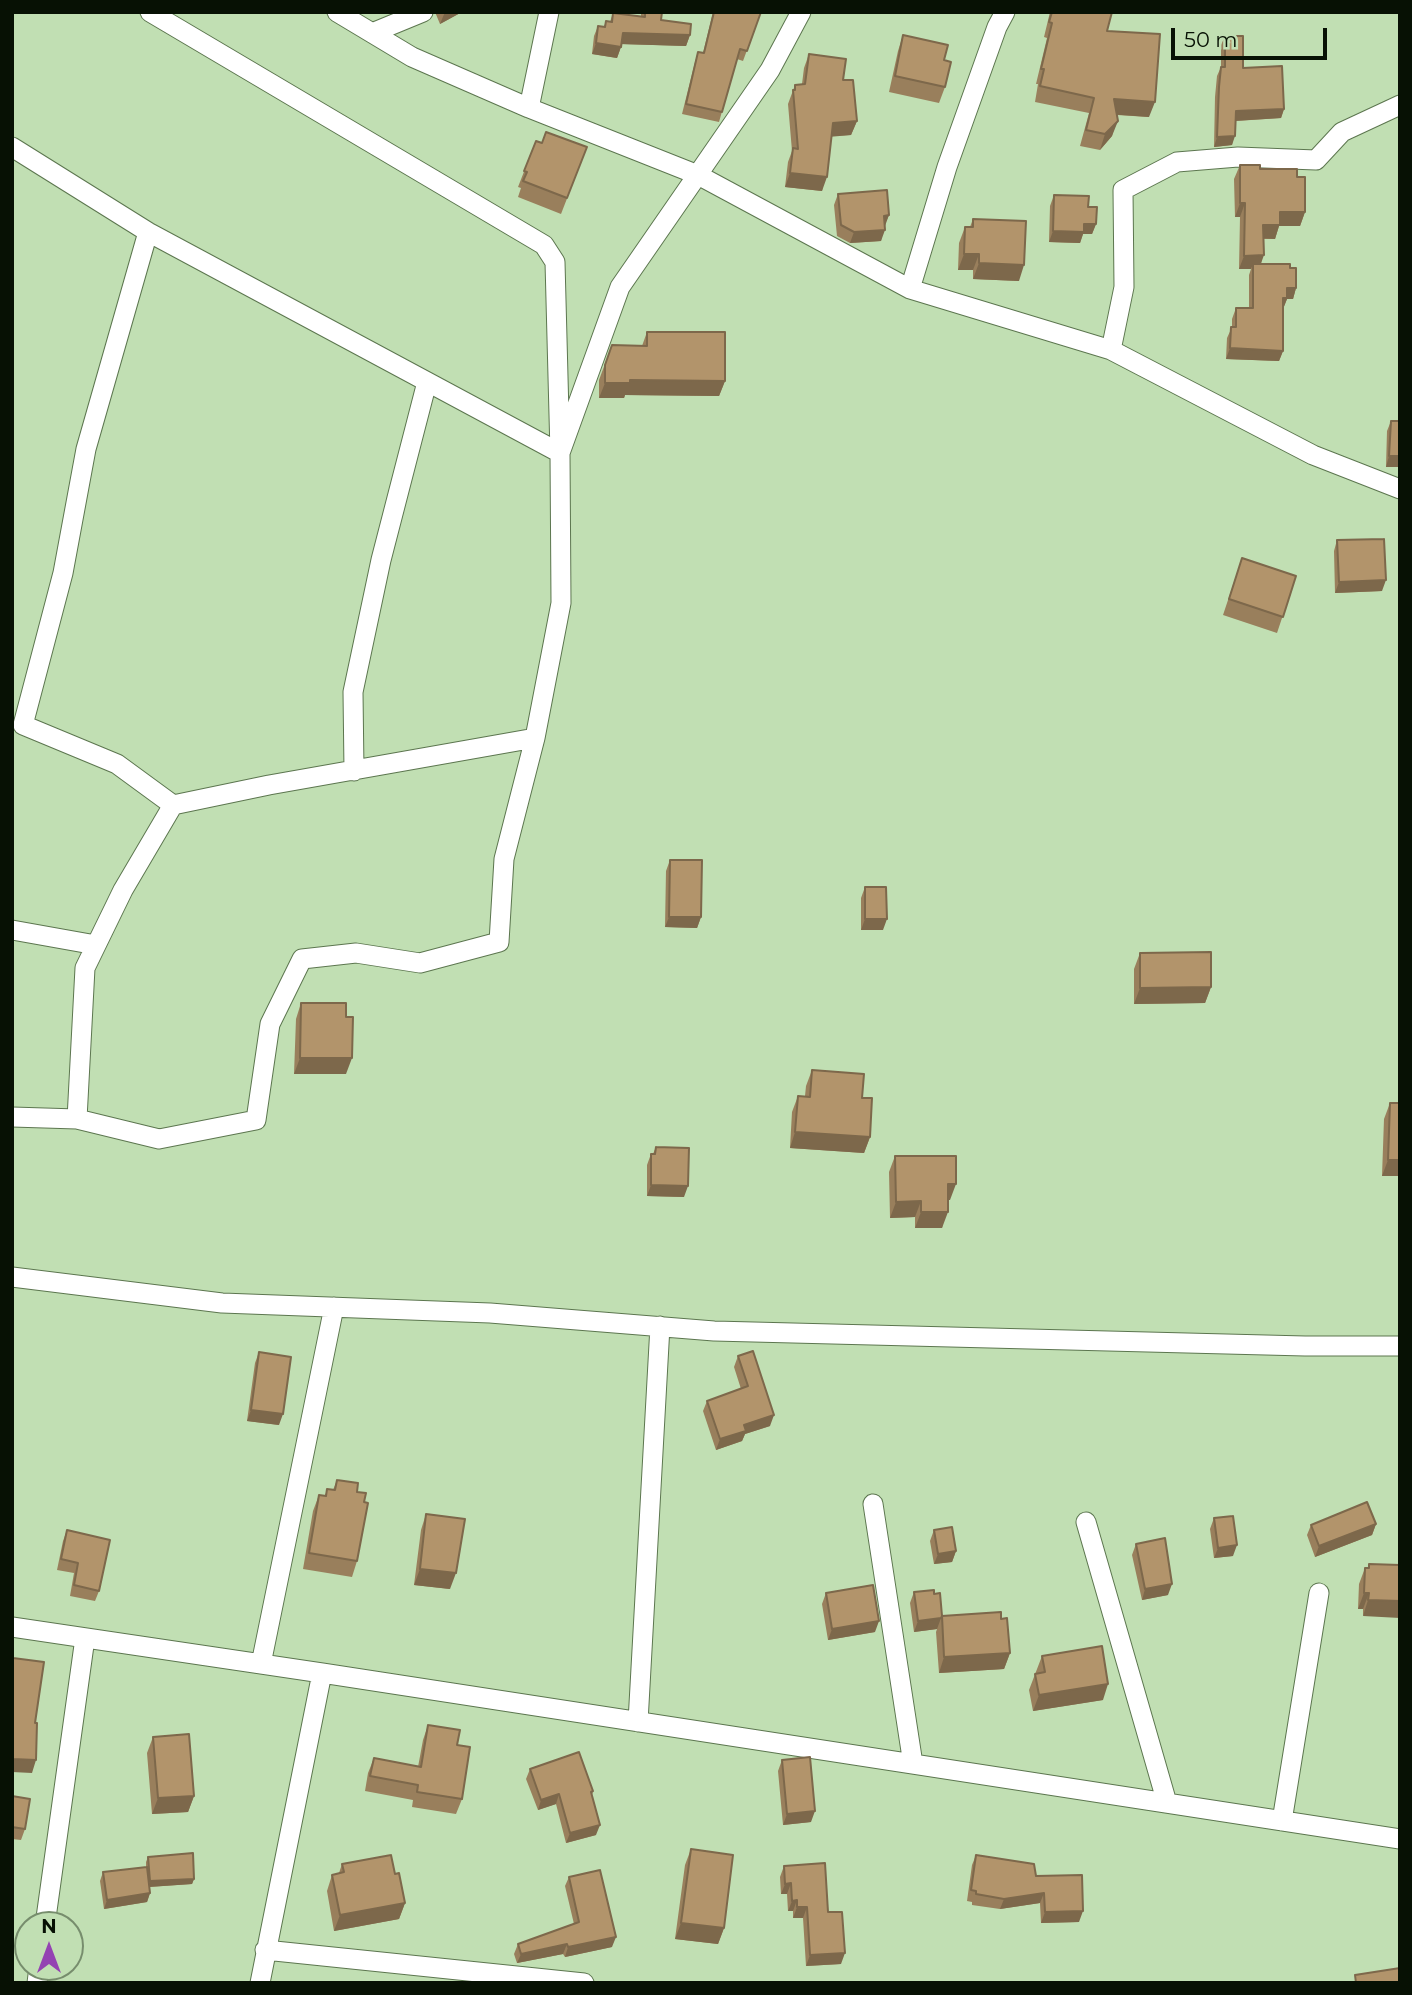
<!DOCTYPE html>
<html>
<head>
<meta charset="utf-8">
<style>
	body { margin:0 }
	#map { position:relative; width:1412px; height:1995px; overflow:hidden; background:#c1dfb3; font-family:Montserrat,sans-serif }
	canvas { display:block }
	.frame { position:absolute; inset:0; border:14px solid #071104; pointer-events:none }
	.north { position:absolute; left:14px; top:1911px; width:70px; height:70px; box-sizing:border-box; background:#c1dfb3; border:2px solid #778d6d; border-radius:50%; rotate:0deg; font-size:19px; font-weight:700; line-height:28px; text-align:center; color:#071104 }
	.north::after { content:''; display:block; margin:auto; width:24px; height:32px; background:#9443b2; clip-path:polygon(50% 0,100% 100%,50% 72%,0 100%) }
	.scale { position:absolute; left:1171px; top:28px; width:156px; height:32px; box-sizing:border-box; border:4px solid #071104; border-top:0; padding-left:9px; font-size:21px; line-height:24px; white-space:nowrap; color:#071104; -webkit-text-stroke:5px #c1dfb3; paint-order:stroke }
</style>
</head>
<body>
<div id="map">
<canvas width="1412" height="1995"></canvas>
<div class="frame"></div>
<div class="north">N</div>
<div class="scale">50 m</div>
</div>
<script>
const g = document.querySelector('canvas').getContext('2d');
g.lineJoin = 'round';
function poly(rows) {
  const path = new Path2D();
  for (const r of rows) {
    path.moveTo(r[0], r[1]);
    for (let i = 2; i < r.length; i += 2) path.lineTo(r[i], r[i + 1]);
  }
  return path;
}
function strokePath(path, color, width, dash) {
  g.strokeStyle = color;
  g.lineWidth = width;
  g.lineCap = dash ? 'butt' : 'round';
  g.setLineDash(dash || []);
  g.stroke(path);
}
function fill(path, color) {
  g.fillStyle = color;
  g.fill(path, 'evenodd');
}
const minor = poly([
	[337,12,412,57,529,108,698,175,910,289,1111,350,1313,455,1400,489],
	[372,33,423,12],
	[529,108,549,12],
	[12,147,148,232,560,453,555,262,544,245,150,12],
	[148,232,86,449,63,573,23,725,117,764,173,805],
	[910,289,947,167,997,27,1005,12],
	[1111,350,1124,287,1123,190,1177,162,1238,157,1316,160,1342,132,1400,105],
	[354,771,353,692,381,560,427,382],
	[12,930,96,945],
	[12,1117,77,1119,85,968,123,890,173,805,269,785,535,738,561,603,560,453,620,287,770,70,801,12],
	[77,1119,159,1139,256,1120,270,1024,302,959,356,953,420,963,499,942,504,859,535,738],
	[12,1277,222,1303,490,1313,714,1331,1305,1346,1400,1346],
	[873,1504,913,1764],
	[1086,1522,1167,1803],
	[12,1627,322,1673,260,1983],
	[261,1664,334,1307],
	[322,1673,1400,1839],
	[638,1722,660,1326],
	[1282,1821,1319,1593],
	[45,1925,85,1638],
	[265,1950,584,1983],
	[37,1983,39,1967]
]);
const wall = poly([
	[435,12,462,12,440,24],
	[641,12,662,12,661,20,690,35,686,46,622,44,617,58,592,54,594,36,598,26,604,27,606,21,610,22,613,13,641,17],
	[713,12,761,12,743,61,737,59,719,122,682,114,695,62,698,52,703,53],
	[1050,12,1112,12,1107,31,1149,117,1117,115,1112,136,1100,150,1080,146,1089,113,1035,102,1038,84,1036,84,1047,38,1044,37],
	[903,35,944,60,945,87,939,103,889,92,898,51],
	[1225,36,1243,68,1284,109,1281,118,1236,121,1232,145,1214,147,1215,97,1217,76,1221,67,1221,45],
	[809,54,843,80,857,121,851,135,832,136,822,191,785,187,788,162,792,151,788,104,795,85,802,84,804,68],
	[536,141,542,143,587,147,561,214,518,197,521,188,518,187],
	[1240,165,1297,177,1305,212,1300,226,1279,226,1275,239,1264,239,1261,264,1290,268,1296,288,1293,299,1287,299,1283,309,1283,351,1279,361,1226,359,1227,338,1232,327,1232,319,1236,308,1249,308,1249,275,1251,269,1239,269,1240,217,1235,217,1234,179],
	[838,194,889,215,884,226,881,241,850,243,837,236,834,205],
	[1054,195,1088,207,1096,224,1092,234,1083,234,1080,243,1049,242,1050,206],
	[973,219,1019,281,973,279,973,270,958,270,959,243,965,227,970,227],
	[647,332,725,381,719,396,625,395,624,398,599,398,599,380,612,345,642,346],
	[1391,421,1400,467,1386,467,1387,431],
	[1337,540,1382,591,1335,593,1334,551],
	[1242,558,1296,576,1277,633,1223,615],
	[670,860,701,917,697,928,665,927,666,871],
	[865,887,883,930,861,930,861,898],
	[1140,953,1211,987,1205,1003,1134,1004,1134,969],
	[301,1003,346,1017,346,1074,294,1074,296,1019],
	[812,1070,862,1098,870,1137,864,1153,790,1148,792,1112,798,1096,805,1096,806,1086],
	[1390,1103,1400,1103,1400,1176,1382,1176,1384,1119],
	[656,1147,684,1197,647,1196,647,1165,651,1154,653,1154],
	[895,1156,950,1200,948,1200,942,1228,915,1228,915,1217,890,1218,889,1172],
	[259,1352,279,1425,247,1421,255,1363],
	[738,1356,770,1426,745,1434,742,1441,716,1450,703,1411,707,1401,741,1389,734,1367],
	[337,1480,357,1492,357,1561,352,1577,303,1569,313,1511,319,1495,325,1496,327,1489,333,1490],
	[426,1514,450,1589,414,1585,421,1530],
	[1214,1518,1233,1556,1214,1558,1210,1529],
	[1376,1524,1372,1535,1315,1557,1307,1535,1311,1525],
	[67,1530,99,1591,95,1601,70,1596,74,1573,57,1570,63,1541],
	[934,1530,956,1551,952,1562,934,1564,930,1541],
	[1136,1544,1168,1595,1142,1600,1132,1555],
	[1369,1564,1400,1565,1363,1616,1363,1609,1358,1609,1359,1584,1365,1568,1368,1568],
	[914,1592,934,1594,942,1616,1001,1619,1010,1653,1004,1669,939,1673,936,1632,937,1629,914,1632,910,1603],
	[826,1593,875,1632,828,1640,822,1604],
	[1042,1656,1103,1700,1033,1711,1029,1690],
	[428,1725,457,1745,462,1799,456,1814,412,1807,413,1800,365,1791,368,1773,374,1758,418,1767,423,1740],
	[153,1737,194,1796,188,1812,152,1814,147,1753],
	[782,1760,811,1822,783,1825,778,1771],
	[530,1769,593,1791,592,1795,596,1835,566,1843,556,1804,538,1810,526,1779],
	[12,1796,25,1829,21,1840,12,1839],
	[691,1849,724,1928,718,1944,675,1939,685,1865],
	[976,1855,1036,1876,1079,1922,1041,1923,1040,1903,1000,1909,972,1905,972,1902,967,1901,972,1865],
	[148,1857,194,1879,192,1884,149,1887,150,1893,147,1902,104,1909,100,1881,103,1872,146,1867,146,1862],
	[342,1864,395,1874,405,1903,399,1919,334,1931,327,1891,332,1875,339,1873],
	[784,1866,828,1912,841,1964,806,1966,803,1918,793,1918,793,1911,788,1911,787,1894,781,1894,780,1877],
	[569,1877,612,1947,565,1957,563,1954,517,1963,514,1954,518,1944,574,1924,565,1886]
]);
const shadedWall = poly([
	[445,12,462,12,440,24],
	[623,33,690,35,686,46,619,44],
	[596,43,621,47,617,58,592,54],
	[1114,99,1155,102,1149,117,1108,114],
	[1284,109,1281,118,1233,121,1236,111],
	[857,121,851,135,828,137,833,123],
	[1118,121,1112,136,1100,150,1105,134],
	[1235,136,1232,145,1214,147,1217,137],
	[790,173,827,177,822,191,785,187],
	[1240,203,1245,203,1240,217,1235,217],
	[1280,212,1305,212,1300,226,1279,226,1275,239,1258,238,1263,225],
	[889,215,885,226,880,227,884,216],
	[1084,224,1096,224,1092,234,1083,234,1080,243,1049,242,1053,231],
	[885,230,881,241,850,243,854,232],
	[964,254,979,254,973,270,958,270],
	[1264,255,1259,269,1253,264,1251,269,1239,269,1244,256],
	[979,263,1024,265,1019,281,973,279],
	[1287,288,1296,288,1293,299,1287,299,1283,309,1280,309],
	[1230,348,1283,351,1279,361,1226,359],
	[630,380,725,381,719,396,625,395,624,398,599,398,605,383],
	[1389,456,1400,456,1400,467,1386,467],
	[1386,580,1382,591,1335,593,1339,582],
	[669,917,701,917,697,928,665,927],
	[865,919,887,919,883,930,861,930],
	[1211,987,1205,1003,1134,1004,1140,988],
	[300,1058,352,1058,346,1074,294,1074],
	[795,1132,870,1137,864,1153,790,1148],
	[1388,1160,1400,1160,1400,1176,1382,1176],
	[948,1184,956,1184,950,1200,942,1200],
	[651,1185,688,1186,684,1197,647,1196],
	[921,1201,915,1217,890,1218,896,1202],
	[921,1212,948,1212,942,1228,915,1228],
	[251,1410,283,1414,279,1425,247,1421],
	[774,1415,770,1426,745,1434,742,1441,716,1450,720,1439,744,1425],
	[1376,1524,1372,1535,1315,1557,1319,1546],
	[1237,1545,1233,1556,1214,1558,1218,1548],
	[956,1551,952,1562,934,1564,938,1554],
	[420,1569,456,1573,450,1589,414,1585],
	[1172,1584,1168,1595,1142,1600,1145,1589],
	[1364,1593,1369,1593,1363,1609,1358,1609],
	[1368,1600,1400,1601,1400,1618,1363,1616],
	[941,1618,937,1629,914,1632,918,1621],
	[879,1621,875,1632,828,1640,832,1629],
	[1010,1653,1004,1669,939,1673,944,1657],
	[1108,1684,1103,1700,1033,1711,1039,1695],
	[12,1759,36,1760,32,1773,12,1772],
	[559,1794,556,1804,538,1810,541,1800],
	[194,1796,188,1812,152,1814,158,1798],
	[815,1811,811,1822,783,1825,787,1814],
	[600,1825,596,1835,566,1843,570,1833],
	[194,1879,192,1884,148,1887,150,1881],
	[791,1883,787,1894,781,1894,785,1884],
	[150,1893,147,1902,104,1909,107,1900],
	[1044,1893,1040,1903,1000,1909,1004,1899],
	[797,1900,793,1911,788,1911,792,1901],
	[405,1903,399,1919,334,1931,340,1915],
	[797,1907,807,1907,803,1918,793,1918],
	[1083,1911,1079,1922,1041,1923,1045,1912],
	[681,1923,724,1928,718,1944,675,1939],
	[616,1937,612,1947,565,1957,568,1947],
	[567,1944,563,1954,517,1963,521,1954],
	[845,1953,841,1964,806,1966,810,1955]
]);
const building = poly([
	[645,12,662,12,661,20,691,24,690,35,623,33,621,47,596,43,598,26,605,27,606,21,612,22,613,13,645,17,645,12],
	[714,12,761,12,747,51,740,49,722,112,686,104,698,52,704,53,714,12],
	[1052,12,1112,12,1107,31,1160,34,1155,102,1114,99,1118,121,1105,134,1086,130,1094,98,1040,86,1044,69,1041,69,1052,23,1049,22,1052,12],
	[903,35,948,45,944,60,951,62,945,87,895,76,903,35],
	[1225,36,1243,36,1243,68,1282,66,1284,109,1236,111,1235,136,1217,137,1219,87,1221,67,1225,67,1225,36],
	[809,54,846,59,843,80,853,80,857,121,833,123,827,177,790,173,793,148,798,149,793,90,795,90,795,85,805,84,809,54],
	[546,132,587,147,567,198,523,181,527,172,524,171,536,141,542,143,546,132],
	[1240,165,1260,165,1260,169,1297,169,1297,177,1305,177,1305,212,1280,212,1280,225,1263,225,1264,255,1244,256,1245,203,1240,203,1240,165],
	[887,190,889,215,884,216,885,230,854,232,841,225,838,194,887,190],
	[1054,195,1089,196,1088,207,1097,207,1096,224,1084,224,1084,232,1053,231,1054,195],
	[973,219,1026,221,1024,265,979,263,979,254,964,254,965,227,973,227,973,219],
	[1253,264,1290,264,1290,268,1296,268,1296,288,1287,288,1287,298,1283,298,1283,351,1230,348,1231,327,1236,327,1236,308,1253,308,1253,264],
	[647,332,725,332,725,381,630,380,630,383,605,383,605,365,612,345,647,346,647,332],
	[1391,421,1400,421,1400,456,1389,456,1391,421],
	[1384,539,1386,580,1339,582,1337,540,1384,539],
	[1242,558,1296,576,1283,617,1229,599,1242,558],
	[670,860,702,860,701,917,669,917,670,860],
	[865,887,886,887,887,919,865,919,865,887],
	[1211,952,1211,987,1140,988,1140,953,1211,952],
	[301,1003,346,1003,346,1017,353,1017,352,1058,300,1058,301,1003],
	[812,1070,864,1074,862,1098,872,1098,870,1137,795,1132,798,1096,810,1097,812,1070],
	[1390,1103,1400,1103,1400,1160,1388,1160,1390,1103],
	[656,1147,689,1148,688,1186,651,1185,651,1154,655,1154,656,1147],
	[895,1156,956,1156,956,1184,948,1184,948,1212,921,1212,921,1201,896,1202,895,1156],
	[753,1351,774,1415,744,1425,746,1431,720,1439,707,1401,748,1386,738,1356,753,1351],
	[259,1352,291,1357,283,1414,251,1410,259,1352],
	[337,1480,358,1483,357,1492,366,1493,364,1502,368,1503,357,1561,309,1553,319,1495,326,1496,327,1489,335,1490,337,1480],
	[1367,1502,1376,1524,1319,1546,1311,1525,1367,1502],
	[426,1514,465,1519,456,1573,420,1569,426,1514],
	[1233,1516,1237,1545,1218,1548,1214,1518,1233,1516],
	[952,1527,956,1551,938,1554,934,1530,952,1527],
	[67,1530,110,1540,99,1591,74,1585,78,1563,61,1559,67,1530],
	[1165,1538,1172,1584,1145,1589,1136,1544,1165,1538],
	[1369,1564,1400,1565,1400,1601,1368,1600,1369,1593,1364,1593,1365,1568,1369,1568,1369,1564],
	[873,1585,879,1621,832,1629,826,1593,873,1585],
	[934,1590,934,1594,940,1593,942,1616,941,1618,918,1621,914,1592,934,1590],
	[1001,1612,1001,1619,1007,1618,1010,1653,944,1657,942,1616,1001,1612],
	[1102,1646,1108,1684,1039,1695,1035,1674,1045,1672,1042,1656,1102,1646],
	[13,1658,44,1662,35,1723,37,1723,36,1760,12,1759,12,1665,13,1658],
	[428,1725,460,1730,457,1745,470,1747,462,1799,417,1792,418,1785,370,1776,374,1758,421,1767,428,1725],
	[189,1734,194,1796,158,1798,153,1737,189,1734],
	[579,1752,593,1791,591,1792,600,1825,570,1833,559,1794,541,1800,530,1769,579,1752],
	[810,1757,815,1811,787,1814,782,1760,810,1757],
	[12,1796,30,1799,25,1829,12,1827,12,1796],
	[691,1849,733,1855,724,1928,681,1923,691,1849],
	[193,1853,194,1879,150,1881,148,1857,193,1853],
	[391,1855,395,1874,399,1873,405,1903,340,1915,332,1875,344,1872,342,1864,391,1855],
	[976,1855,1034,1864,1036,1876,1082,1875,1083,1911,1045,1912,1044,1893,1004,1899,976,1894,976,1891,971,1890,976,1855],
	[825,1863,828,1912,842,1912,845,1953,810,1955,807,1907,797,1907,797,1900,792,1901,791,1883,785,1884,784,1866,825,1863],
	[147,1867,150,1893,107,1900,103,1872,147,1867],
	[600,1870,616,1937,568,1947,567,1944,521,1954,518,1944,579,1922,569,1877,600,1870],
	[1400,1968,1400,1983,1356,1983,1355,1975,1400,1968]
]);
strokePath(minor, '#5c764f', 21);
strokePath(minor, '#fff', 19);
fill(wall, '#997f5c');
fill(shadedWall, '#7d684b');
fill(building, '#b2946b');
strokePath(building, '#7d684b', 2);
</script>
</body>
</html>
